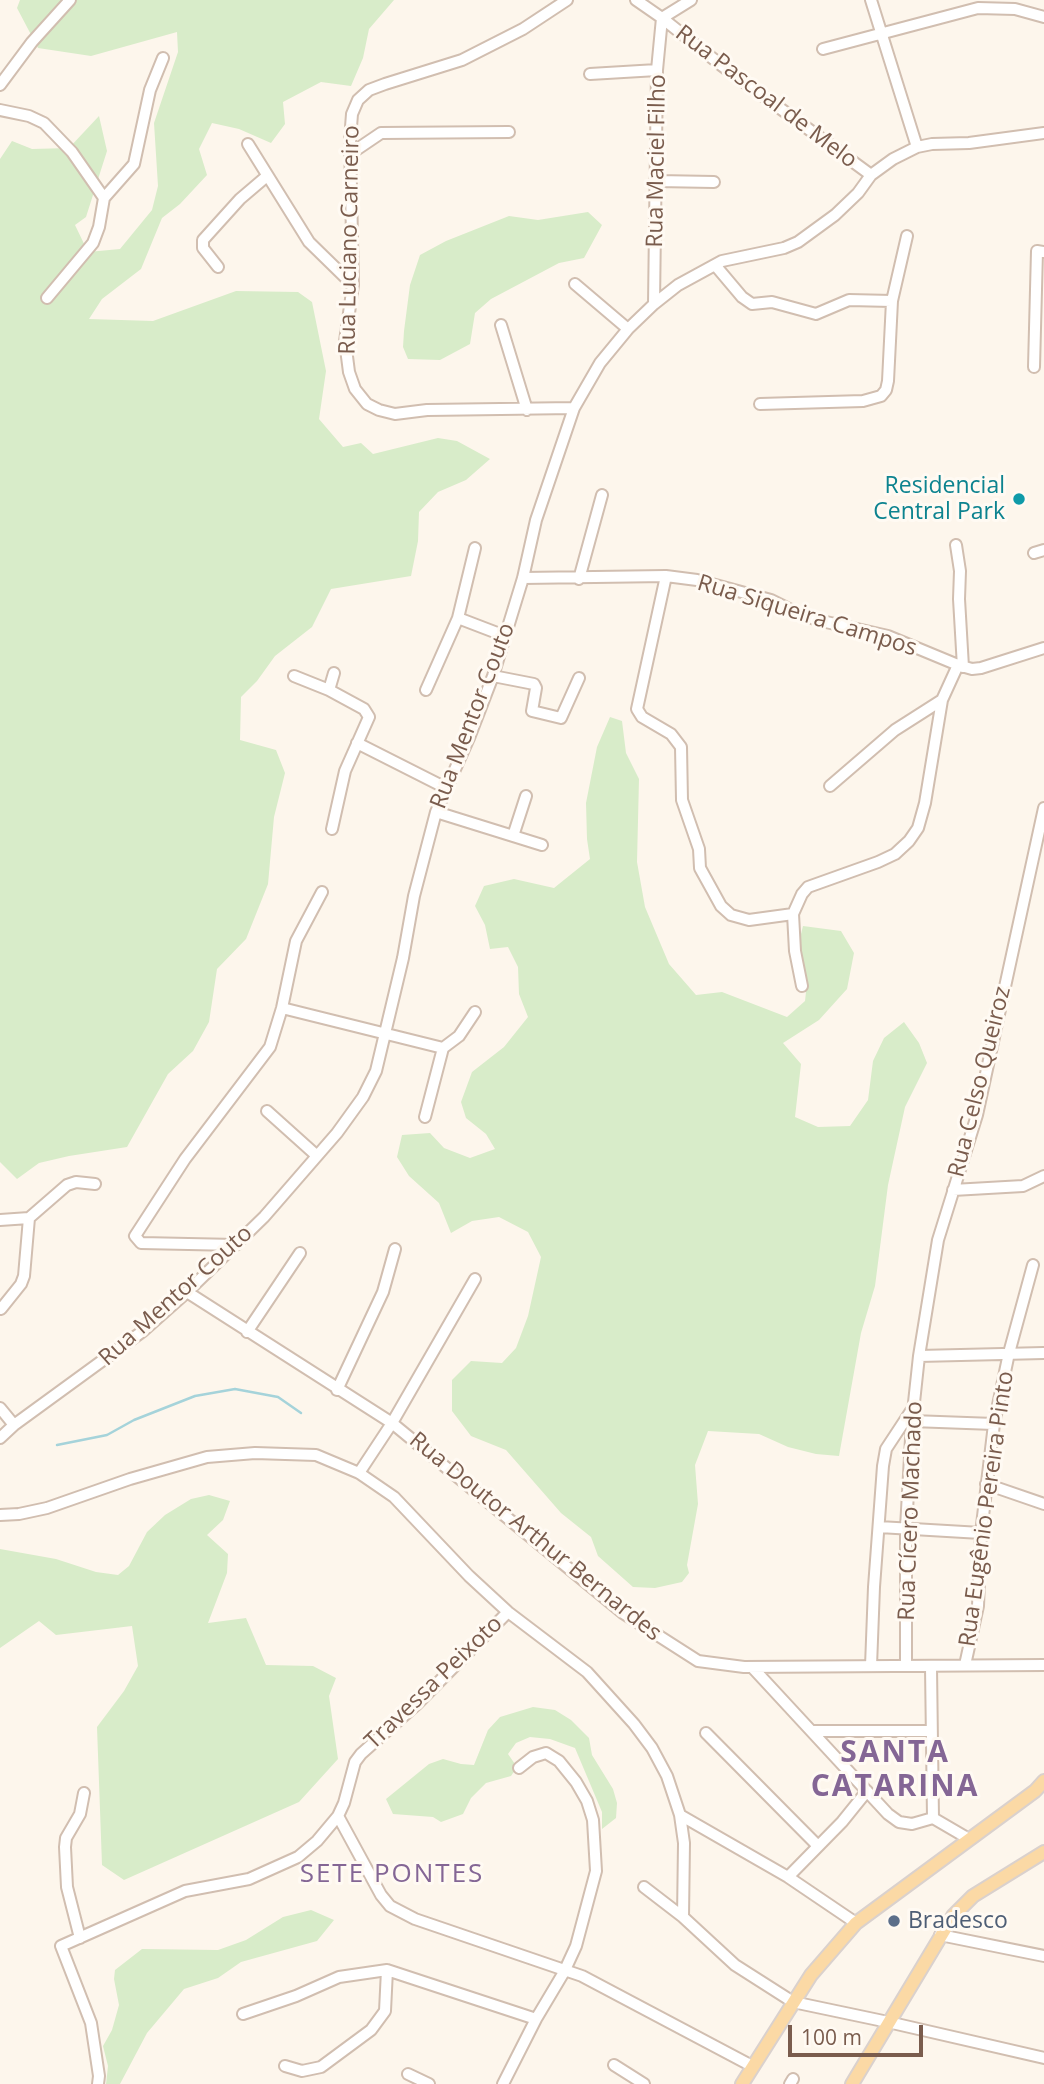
<!DOCTYPE html>
<html>
<head>
<meta charset="utf-8">
<style>
	body { margin:0 }
	#map { position:relative; width:1044px; height:2084px; overflow:hidden; background:#fdf6ec; font-family:"Open Sans",sans-serif }
	canvas { display:block }
	.scale { position:absolute; left:788px; top:2025px; width:135px; height:32px; box-sizing:border-box; border:4px solid #7a5c4d; border-top:0; padding-left:9px; font-size:21px; line-height:24px; white-space:nowrap; color:#7a5c4d; -webkit-text-stroke:5px #fffaf3; paint-order:stroke }
</style>
</head>
<body>
<div id="map">
<canvas width="1044" height="2084"></canvas>
<div class="scale">100 m</div>
</div>
<script>
const g = document.querySelector('canvas').getContext('2d');
g.lineJoin = 'round';
function fill(path, color) {
  g.fillStyle = color;
  g.fill(path, 'evenodd');
}
function poly(rows) {
  const path = new Path2D();
  for (const r of rows) {
    path.moveTo(r[0], r[1]);
    for (let i = 2; i < r.length; i += 2) path.lineTo(r[i], r[i + 1]);
  }
  return path;
}
function strokePath(path, color, width, dash) {
  g.strokeStyle = color;
  g.lineWidth = width;
  g.lineCap = dash ? 'butt' : 'round';
  g.setLineDash(dash || []);
  g.stroke(path);
}
function drawText(font, color, halo, rows, align = 'center') {
  g.font = font + ' "Open Sans",sans-serif';
  g.lineWidth = 6;
  g.setLineDash([]);
  g.textBaseline = 'middle';
  g.strokeStyle = halo;
  g.fillStyle = color;
  for (const [text, x, y, turn = 0] of rows) {
    g.save();
    g.translate(x, y);
    g.rotate((+turn || 0) * Math.PI / 180);
    g.textAlign = isNaN(turn) ? turn : align;
    if (halo) g.strokeText(text, 0, 0);
    g.fillText(text, 0, 0);
    g.restore();
  }
}
const green = poly([
	[20,0,394,0,369,29,363,58,351,86,321,82,283,102,285,124,271,143,239,129,212,123,199,149,207,175,180,204,162,218,141,269,102,299,89,319,153,321,236,291,298,292,312,302,326,371,319,419,343,447,361,443,373,454,438,438,457,441,490,459,466,480,438,492,419,512,418,541,411,576,331,589,312,627,275,656,257,681,241,697,240,740,276,750,285,773,274,817,268,884,246,939,217,969,209,1022,193,1051,168,1074,127,1147,69,1156,39,1163,17,1179,0,1162,0,159,12,141,32,149,69,148,99,116,107,151,86,217,75,225,88,252,120,249,152,210,158,186,154,123,178,52,177,32,91,56,38,48,17,8],
	[588,212,602,225,584,258,559,263,491,299,475,313,470,344,440,360,408,359,403,347,404,331,410,285,420,255,446,241,509,216,538,220],
	[610,717,622,721,626,753,639,779,637,862,645,907,669,964,696,995,722,992,787,1017,805,1001,806,992,797,950,803,926,841,931,854,953,847,989,819,1020,783,1043,801,1064,795,1117,818,1127,850,1126,868,1100,873,1061,884,1038,904,1022,919,1043,927,1063,905,1107,888,1185,875,1286,861,1333,839,1456,816,1454,788,1447,759,1434,708,1431,695,1465,698,1504,687,1565,689,1573,682,1582,655,1588,633,1587,598,1556,591,1537,561,1513,506,1450,471,1436,452,1411,452,1380,471,1361,502,1363,516,1348,528,1316,541,1257,528,1232,499,1217,472,1221,451,1233,439,1203,409,1176,397,1157,402,1135,430,1133,444,1148,470,1158,495,1149,486,1134,466,1118,461,1102,472,1072,504,1047,528,1017,519,994,518,967,508,947,490,949,485,925,475,906,484,886,514,879,554,888,590,859,587,839,586,803,597,747],
	[209,1495,230,1501,223,1520,207,1535,228,1554,227,1573,208,1623,246,1618,266,1665,313,1666,336,1678,329,1696,338,1759,299,1802,124,1880,102,1865,97,1727,124,1691,138,1666,132,1626,56,1635,39,1621,0,1648,0,1549,56,1559,96,1572,118,1575,129,1566,147,1532,165,1515,191,1499],
	[533,1707,555,1710,571,1720,589,1738,592,1755,613,1789,617,1803,616,1818,602,1829,602,1812,575,1748,550,1739,530,1737,516,1743,508,1754,517,1767,511,1776,486,1783,471,1798,463,1814,441,1822,433,1817,393,1814,386,1799,429,1764,443,1759,461,1764,474,1765,488,1730,500,1717],
	[311,1910,334,1920,317,1941,241,1962,218,1978,184,1989,147,2033,120,2084,106,2084,108,2066,103,2046,112,2030,119,2005,114,1979,115,1970,142,1949,218,1950,246,1940,283,1917]
]);
const stream = poly([
	[57,1445,107,1435,134,1420,195,1396,235,1389,278,1397,301,1413]
]);
const minor = poly([
	[567,0,523,29,462,60,385,84,369,90,358,100,352,114,350,140,353,285,345,341,349,372,355,389,367,404,379,410,395,414,427,410,574,408],
	[636,0,662,18,691,0],
	[871,0,917,147],
	[662,18,721,65,871,175],
	[823,49,978,8,1015,9,1044,17],
	[590,74,657,70],
	[0,85,32,42,70,0],
	[0,110,29,116,44,123,72,152,104,198],
	[248,144,309,242,353,285],
	[350,154,381,133,509,132],
	[657,181,714,182],
	[715,265,742,297,752,304,772,302,816,314,849,300,892,301],
	[218,267,203,248,203,240,240,199,267,176],
	[575,284,628,329],
	[47,298,93,243,99,227,104,198,134,164,150,90,163,58],
	[654,304,657,70,662,18],
	[501,325,527,410],
	[1034,367,1037,251,1044,252],
	[760,404,863,401,881,396,886,390,888,381,892,301,907,236],
	[956,545,960,571,959,599,963,667],
	[1034,553,1044,550],
	[666,576,637,709,642,717,671,734,681,747,682,800,699,849,700,868,721,906,731,915,749,920,793,914],
	[523,578,666,576,697,580,771,600,801,615,826,622,888,636,958,665,972,669,981,668,1044,648],
	[579,579,602,495],
	[458,618,505,636],
	[294,676,329,690,364,709,369,717,345,771,332,829],
	[493,676,534,684,536,688,532,711,561,718,579,678],
	[329,690,334,673],
	[426,690,458,618,475,548],
	[357,743,446,788],
	[830,786,895,730,942,700],
	[436,812,542,845],
	[513,836,526,796],
	[802,986,795,951,793,914,802,894,808,887,878,862,895,854,909,841,918,828,925,803,942,700,958,665],
	[282,1008,443,1048],
	[267,1111,316,1155],
	[425,1117,443,1048,459,1036,475,1012],
	[953,1190,1023,1186,1044,1176],
	[0,1220,29,1218,67,1185,76,1182,95,1184],
	[236,1245,141,1243,135,1236,185,1159,270,1047,282,1008,296,941,322,892],
	[187,1292,392,1423,623,1613,698,1661,744,1667,1044,1665],
	[1,1309,21,1284,24,1276,29,1218],
	[247,1332,300,1253],
	[919,1356,1044,1353],
	[337,1390,383,1292,395,1249],
	[0,1408,14,1425],
	[912,1421,994,1424],
	[0,1438,14,1425,143,1331,187,1292,264,1217,337,1133,363,1097,376,1071,403,958,414,896,436,812,469,738,493,676,523,578,536,520,574,408,600,363,628,329,654,304,678,285,722,261,784,248,798,242,835,215,858,193,871,175,893,159,917,147,932,144,969,143,1044,133],
	[359,1473,392,1423,475,1279],
	[986,1484,1044,1504],
	[0,1515,19,1514,47,1508,130,1479,207,1457,255,1453,316,1455,359,1473,394,1497,469,1576,508,1612,587,1672,634,1724,652,1748,667,1776,680,1815,684,1843,683,1917,735,1965,793,2002,888,2022,1044,2058],
	[879,1527,981,1533],
	[965,1665,978,1606,981,1533,994,1424,1009,1353,1033,1265],
	[871,1666,874,1587,883,1466,886,1449,911,1411],
	[906,1666,906,1528,912,1421,919,1356,938,1240,977,1115,1044,808],
	[752,1667,888,1814,899,1822,912,1824,933,1818],
	[931,1667,933,1818,969,1839],
	[812,1731,931,1731],
	[706,1733,817,1845],
	[680,1815,788,1877,856,1923],
	[338,1816,381,1895,390,1906,415,1919,582,1976,752,2066],
	[788,1877,842,1822,867,1791],
	[644,1887,683,1917],
	[940,1935,1044,1956],
	[80,1938,67,1887,65,1847,66,1838,80,1814,84,1793],
	[243,2014,296,1996,339,1977,387,1970,536,2019],
	[614,2065,644,2084],
	[285,2066,302,2071,321,2067,371,2030,385,2011,387,1970],
	[408,2074,429,2084],
	[98,2084,99,2076,91,2023,61,1946,185,1891,249,1879,298,1857,317,1841,338,1816,344,1803,355,1762,361,1754,417,1704,508,1612],
	[503,2084,536,2019,564,1972,576,1946,596,1871,593,1820,587,1801,576,1782,559,1761,546,1753,533,1757,519,1768],
	[790,2084,793,2079]
]);
const major = poly([
	[742,2084,811,1975,856,1923,1035,1791,1044,1781],
	[852,2084,953,1916,973,1896,1044,1852]
]);
const markers = [
	[1019,499,7,"#0f9aa8"],
	[894,1921,7,"#5c6f8a"]
];
const streetNames = [
	["Rua Pascoal de Melo",766,97,37],
	["Rua Maciel Filho",657,161,-89],
	["Rua Luciano Carneiro",350,240,-89],
	["Rua Siqueira Campos",807,616,17],
	["Rua Mentor Couto",473,716,-69],
	["Rua Celso Queiroz",980,1082,-76],
	["Rua Mentor Couto",176,1296,-42],
	["Rua Eugênio Pereira Pinto",987,1509,-82],
	["Rua Cícero Machado",911,1511,-88],
	["Rua Doutor Arthur Bernardes",535,1537,39],
	["Travessa Peixoto",434,1683,-44]
];
const cultureNames = [
	["Residencial",1005,486],
	["Central Park",1005,512]
];
const serviceNames = [
	["Bradesco",908,1921]
];
const quarterNames = [
	["SETE PONTES",392,1875]
];
const districtNames = [
	["SANTA",895,1753],
	["CATARINA",895,1787]
];
fill(green, '#d8ecc9');
strokePath(stream, '#a5d3da', 2.5);
strokePath(minor, '#d1beb0', 14);
strokePath(major, '#dad1cd', 16);
strokePath(minor, '#fff', 10);
strokePath(major, '#fbd9a5', 12);
for (const [x, y, r, color] of markers) {
  const dot = new Path2D();
  dot.arc(x, y, r, 0, 2 * Math.PI);
  g.fillStyle = color;
  g.fill(dot);
  strokePath(dot, '#fffaf3', 2.5);
}
drawText('23px', '#7a5c4d', '#fffaf3', streetNames);
drawText('23px', '#0d838f', '#fffaf3', cultureNames, 'right');
drawText('23px', '#4e5e75', '#fffaf3', serviceNames, 'left');
g.letterSpacing = '2px';
drawText('26px', '#846695', '#fffaf3', quarterNames);
g.letterSpacing = '0px';
g.letterSpacing = '2px';
drawText('bold 30px', '#846695', '#fffaf3', districtNames);
g.letterSpacing = '0px';
</script>
</body>
</html>
